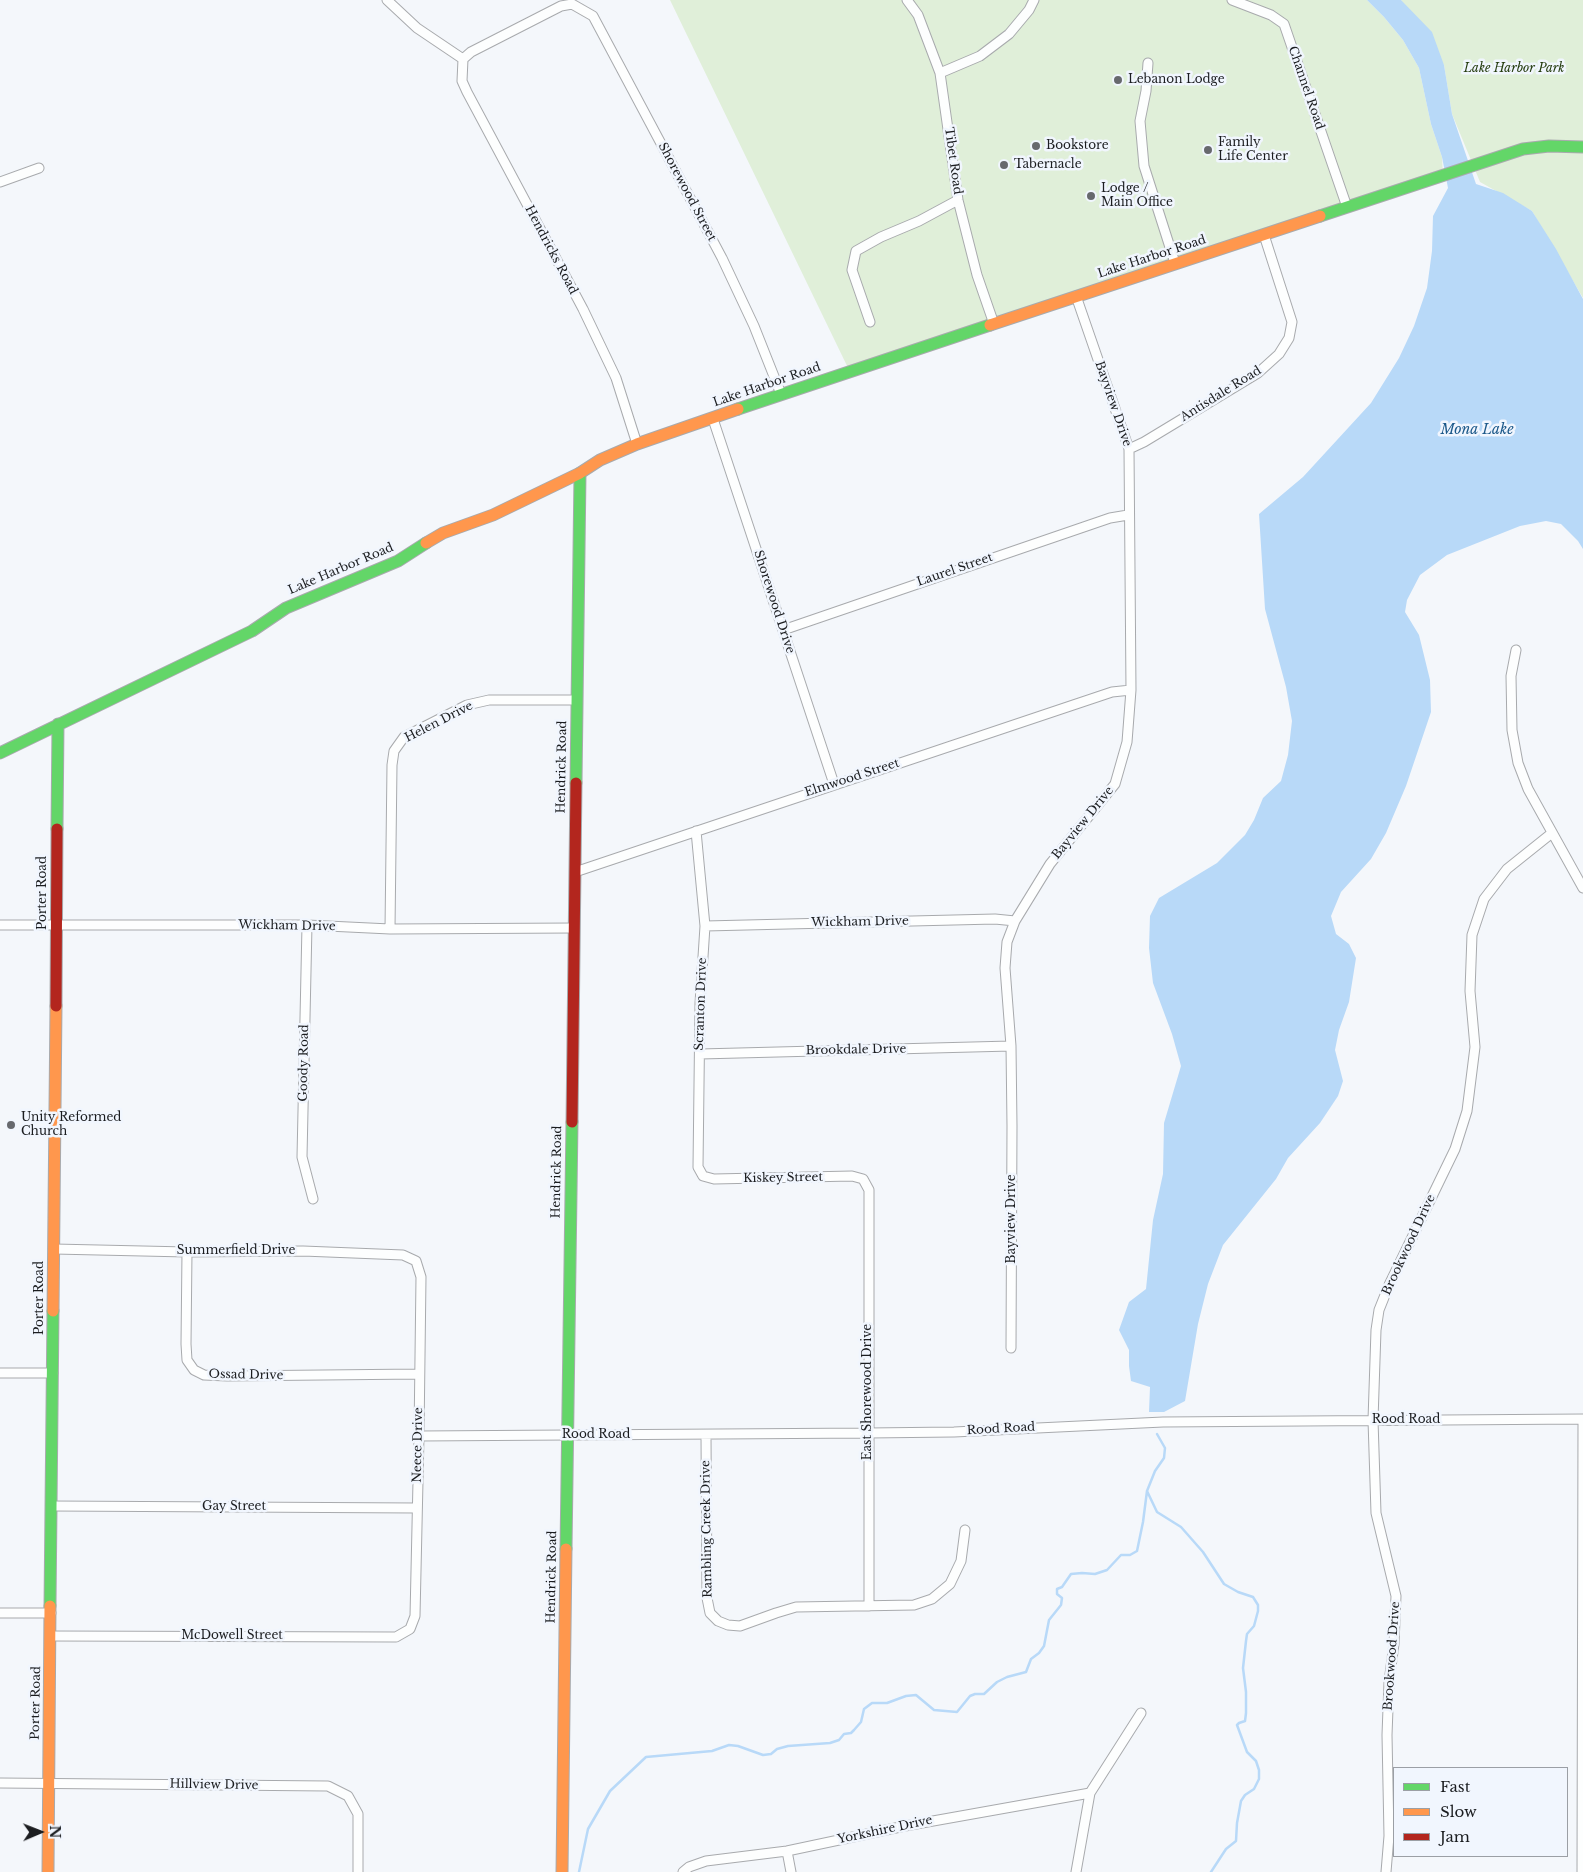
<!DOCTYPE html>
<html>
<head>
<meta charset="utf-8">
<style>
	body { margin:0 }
	#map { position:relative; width:1583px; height:1872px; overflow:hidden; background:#f4f7fb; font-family:"Libre Baskerville",serif }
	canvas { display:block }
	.legend { position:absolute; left:1393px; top:1767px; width:175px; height:90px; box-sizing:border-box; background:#f1f6fe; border:1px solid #9b9fa5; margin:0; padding:6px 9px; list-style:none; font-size:15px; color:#1b1d20 }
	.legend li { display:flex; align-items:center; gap:10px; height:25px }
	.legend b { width:25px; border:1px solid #9b9fa5 }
	.north { position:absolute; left:15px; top:1807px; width:50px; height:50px; -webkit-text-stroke:4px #f1f6fe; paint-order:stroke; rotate:89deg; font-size:14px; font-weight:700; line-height:20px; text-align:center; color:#1b1d20 }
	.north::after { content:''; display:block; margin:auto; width:18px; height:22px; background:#1b1d20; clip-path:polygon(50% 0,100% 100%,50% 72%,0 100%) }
</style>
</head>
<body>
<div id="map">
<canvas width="1583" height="1872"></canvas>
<ul class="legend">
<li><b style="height:6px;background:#63d668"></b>Fast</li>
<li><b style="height:6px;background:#ff974d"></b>Slow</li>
<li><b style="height:6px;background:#b3261e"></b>Jam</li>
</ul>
<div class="north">N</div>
</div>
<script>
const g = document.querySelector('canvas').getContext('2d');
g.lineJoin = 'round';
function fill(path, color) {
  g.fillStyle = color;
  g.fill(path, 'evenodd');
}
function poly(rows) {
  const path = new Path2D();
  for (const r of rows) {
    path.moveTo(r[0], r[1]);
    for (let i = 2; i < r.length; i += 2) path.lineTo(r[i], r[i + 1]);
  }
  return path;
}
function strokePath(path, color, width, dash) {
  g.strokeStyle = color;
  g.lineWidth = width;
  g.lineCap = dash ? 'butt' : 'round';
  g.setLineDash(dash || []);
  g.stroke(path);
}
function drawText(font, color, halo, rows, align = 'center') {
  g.font = font + ' "Libre Baskerville",serif';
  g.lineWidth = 5;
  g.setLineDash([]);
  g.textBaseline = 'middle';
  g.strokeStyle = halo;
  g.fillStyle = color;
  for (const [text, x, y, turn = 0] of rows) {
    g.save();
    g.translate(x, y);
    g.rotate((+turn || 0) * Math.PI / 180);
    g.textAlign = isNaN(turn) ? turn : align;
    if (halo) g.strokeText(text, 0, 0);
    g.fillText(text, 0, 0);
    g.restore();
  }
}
const green = poly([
	[670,0,1367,0,1384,17,1403,40,1419,68,1431,124,1442,157,1443,176,850,372],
	[1401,0,1583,0,1583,298,1532,211,1480,182,1452,114,1444,65]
]);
const water = poly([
	[1367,0,1401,0,1432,32,1444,65,1452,114,1476,184,1503,193,1532,211,1556,249,1583,299,1583,549,1578,541,1561,524,1546,521,1520,526,1447,555,1420,575,1407,600,1405,612,1419,635,1430,680,1431,712,1406,786,1386,833,1371,859,1341,892,1331,916,1336,934,1349,944,1356,958,1349,1002,1339,1030,1335,1050,1343,1081,1338,1096,1320,1123,1288,1158,1276,1179,1223,1245,1208,1284,1198,1324,1185,1401,1164,1412,1149,1412,1150,1387,1131,1381,1129,1366,1129,1350,1119,1330,1129,1302,1146,1289,1153,1220,1163,1174,1164,1123,1181,1066,1172,1034,1153,983,1149,948,1150,916,1159,898,1217,863,1245,835,1254,820,1263,798,1281,781,1288,755,1292,721,1286,687,1265,609,1259,514,1303,477,1371,403,1399,358,1414,326,1427,288,1432,251,1433,216,1448,188,1442,157,1431,124,1419,68,1403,40,1384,17]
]);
const stream = poly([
	[1147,1491,1157,1512,1181,1527,1203,1552,1224,1584,1238,1592,1253,1597,1258,1605,1258,1611,1254,1626,1247,1634,1246,1641,1243,1668,1246,1692,1246,1713,1245,1721,1239,1723,1237,1725,1247,1752,1256,1761,1259,1770,1259,1779,1254,1789,1245,1795,1241,1801,1237,1823,1236,1841,1226,1849,1211,1872],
	[579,1872,588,1829,610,1791,646,1757,712,1751,729,1745,738,1746,763,1755,771,1754,777,1749,788,1746,830,1743,839,1740,844,1734,851,1733,854,1730,861,1722,864,1709,872,1703,887,1703,906,1696,916,1695,934,1710,957,1712,970,1696,975,1694,984,1694,997,1682,1007,1677,1026,1672,1031,1659,1039,1653,1044,1646,1049,1620,1061,1605,1062,1598,1057,1594,1057,1589,1062,1587,1071,1574,1082,1573,1095,1574,1107,1570,1121,1555,1130,1555,1137,1551,1143,1522,1147,1491,1155,1471,1164,1458,1165,1448,1157,1434]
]);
const street = poly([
	[387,0,417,28,463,59],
	[907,0,918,15,940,73,958,200,977,275,994,324],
	[1232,0,1271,15,1284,24,1347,207],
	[572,4,593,16,722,258,754,326,781,394],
	[463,59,462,81,467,92,583,309,616,378,637,444],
	[463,59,471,52,561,6,572,4],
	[1148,63,1146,91,1140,121,1144,166,1175,263],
	[940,73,980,56,1009,34,1029,10,1034,0],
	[0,182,39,168],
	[870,322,852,270,856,251,881,237,919,221,958,200],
	[713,419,834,784],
	[1129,449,1144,442,1258,373,1279,354,1289,338,1292,322,1264,235],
	[783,630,1110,518,1128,515],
	[1516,650,1511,676,1512,730,1518,763,1528,789,1583,888],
	[696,831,705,926,700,1003,698,1167,703,1176,714,1179,852,1176,863,1179,869,1190,869,1606],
	[575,872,1112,692,1131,690],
	[0,925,307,925,390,929,574,928],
	[307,925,302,1157,313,1199],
	[705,926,995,919,1015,921],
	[390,929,392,765,394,751,404,737,467,705,489,700,577,700],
	[700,1054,1011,1046],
	[187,1252,186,1344,187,1360,194,1370,204,1375,227,1376,419,1374],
	[1011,1348,1012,1126,1011,1046,1005,968,1007,942,1015,921,1050,864,1115,784,1127,742,1131,690,1129,449,1076,296],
	[0,1373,53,1373],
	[706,1435,707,1598,710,1613,718,1621,728,1625,740,1626,776,1613,796,1607,914,1605,932,1599,950,1584,961,1561,965,1530],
	[419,1436,868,1433,954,1432,1163,1422,1583,1419],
	[52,1506,417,1508],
	[0,1613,51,1613],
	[51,1636,396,1637,410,1629,415,1616,419,1436,421,1277,416,1261,403,1255,303,1251,187,1252,54,1249],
	[0,1783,328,1786,348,1796,358,1814,358,1872],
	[787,1851,791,1872],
	[683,1872,689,1867,706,1861,787,1851,905,1826,1090,1793],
	[1076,1872,1090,1793,1141,1713],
	[1386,1872,1389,1836,1387,1735,1389,1682,1394,1644,1396,1596,1376,1513,1373,1420,1376,1330,1379,1310,1389,1285,1455,1149,1467,1111,1475,1047,1470,991,1472,935,1484,899,1507,869,1552,833],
	[1582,1872,1583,1420]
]);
const fast = poly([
	[1320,216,1523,149,1549,146,1583,147],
	[738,409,990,325],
	[0,753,252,631,286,608,398,561,426,543],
	[576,783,580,473],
	[57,829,58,724],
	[566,1549,572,1122],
	[50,1606,53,1311]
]);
const slow = poly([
	[990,325,1320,216],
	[426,543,443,533,493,515,580,473,600,460,637,444,738,409],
	[53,1311,56,1006],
	[48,1872,50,1606],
	[562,1872,566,1549]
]);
const jam = poly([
	[56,1006,57,829],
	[572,1122,576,783]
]);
const markers = [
	[1118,80,5,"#67696d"],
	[1036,146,5,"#67696d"],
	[1208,150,5,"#67696d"],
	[1004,165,5,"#67696d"],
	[1091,196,5,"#67696d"],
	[11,1125,5,"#67696d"]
];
const parkNames = [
	["Lake Harbor Park",1514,69]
];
const poiNames = [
	["Lebanon Lodge",1128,80],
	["Family",1218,143],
	["Life Center",1218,157],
	["Bookstore",1046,146],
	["Tabernacle",1014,165],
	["Lodge /",1101,189],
	["Main Office",1101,203],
	["Unity Reformed",21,1118],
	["Church",21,1132]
];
const streetNames = [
	["Channel Road",1306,88,71],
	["Tibet Road",953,161,82],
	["Shorewood Street",687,192,62],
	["Hendricks Road",551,250,62],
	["Lake Harbor Road",1152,257,-18],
	["Lake Harbor Road",767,385,-19],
	["Antisdale Road",1221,394,-32],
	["Bayview Drive",1113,404,71],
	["Lake Harbor Road",341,569,-23],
	["Laurel Street",955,570,-19],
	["Shorewood Drive",774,602,72],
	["Helen Drive",439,722,-27],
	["Hendrick Road",562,767,-89],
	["Elmwood Street",852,778,-18],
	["Bayview Drive",1083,823,-51],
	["Porter Road",43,893,-90],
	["Wickham Drive",860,922,-1],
	["Wickham Drive",287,926,1],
	["Scranton Drive",701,1004,-88],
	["Brookdale Drive",856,1050,-1],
	["Goody Road",304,1063,-89],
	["Hendrick Road",557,1172,-89],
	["Kiskey Street",783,1178,-1],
	["Bayview Drive",1012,1219,-90],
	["Brookwood Drive",1409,1245,-65],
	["Summerfield Drive",236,1251],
	["Porter Road",40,1298,-90],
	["Ossad Drive",246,1375,1],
	["East Shorewood Drive",868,1392,-90],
	["Rood Road",1406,1420],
	["Rood Road",1001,1429,-3],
	["Rood Road",596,1435],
	["Neece Drive",418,1445,-89],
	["Gay Street",234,1507],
	["Rambling Creek Drive",707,1529,-91],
	["Hendrick Road",552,1577,-89],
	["McDowell Street",232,1636],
	["Brookwood Drive",1392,1656,-86],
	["Porter Road",36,1703,-89],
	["Hillview Drive",214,1785,1],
	["Yorkshire Drive",885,1830,-12]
];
const waterNames = [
	["Mona Lake",1477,430]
];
fill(green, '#e0efd9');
fill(water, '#b8d9f8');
strokePath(stream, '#b8d9f8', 2.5);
strokePath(street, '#a8aaad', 11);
strokePath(fast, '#a8aaad', 13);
strokePath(slow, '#a8aaad', 13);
strokePath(jam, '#a8aaad', 13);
strokePath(street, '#fdfefe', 9);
strokePath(fast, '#63d668', 11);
strokePath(slow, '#ff974d', 11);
strokePath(jam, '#b3261e', 11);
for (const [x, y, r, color] of markers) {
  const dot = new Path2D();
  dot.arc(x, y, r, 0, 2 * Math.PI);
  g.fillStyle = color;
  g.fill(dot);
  strokePath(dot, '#f1f6fe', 2);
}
drawText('italic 12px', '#243c0e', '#f1f6fe', parkNames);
drawText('12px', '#1b1d20', '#f1f6fe', poiNames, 'left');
drawText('12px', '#1b1d20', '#f1f6fe', streetNames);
drawText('italic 14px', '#1c598a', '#f1f6fe', waterNames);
</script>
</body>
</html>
